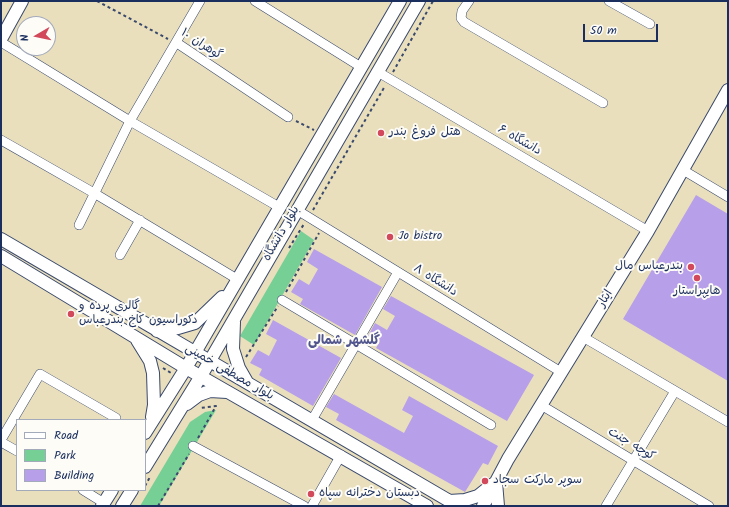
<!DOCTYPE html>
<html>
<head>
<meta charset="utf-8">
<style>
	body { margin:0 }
	#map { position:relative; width:729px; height:507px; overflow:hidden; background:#e9dfbc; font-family:Kalam,sans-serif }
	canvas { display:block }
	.frame { position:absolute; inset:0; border:2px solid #1b2f5e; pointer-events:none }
	.legend { position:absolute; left:16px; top:419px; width:130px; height:72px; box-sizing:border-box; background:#fdfcf7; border:1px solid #a3aaba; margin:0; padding:5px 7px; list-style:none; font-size:12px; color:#1b2f5e }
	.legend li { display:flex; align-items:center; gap:8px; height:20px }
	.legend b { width:20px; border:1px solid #a3aaba }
	.north { position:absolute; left:16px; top:16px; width:40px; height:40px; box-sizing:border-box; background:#fdfcf7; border:1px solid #a3aaba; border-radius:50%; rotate:261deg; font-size:11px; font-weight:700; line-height:16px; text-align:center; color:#1b2f5e }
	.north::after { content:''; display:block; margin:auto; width:14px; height:18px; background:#d1495b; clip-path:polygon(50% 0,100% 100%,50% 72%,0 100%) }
	.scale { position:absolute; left:583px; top:24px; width:75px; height:18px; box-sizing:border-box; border:2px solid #1b2f5e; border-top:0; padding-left:5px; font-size:12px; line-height:14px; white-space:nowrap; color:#1b2f5e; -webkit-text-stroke:3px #fdfcf7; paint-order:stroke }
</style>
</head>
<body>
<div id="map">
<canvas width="729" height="507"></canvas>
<div class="frame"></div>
<ul class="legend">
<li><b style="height:5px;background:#fff"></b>Road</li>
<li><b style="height:11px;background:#76cf95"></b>Park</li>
<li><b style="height:11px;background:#b79fea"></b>Building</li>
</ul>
<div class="north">N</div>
<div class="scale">50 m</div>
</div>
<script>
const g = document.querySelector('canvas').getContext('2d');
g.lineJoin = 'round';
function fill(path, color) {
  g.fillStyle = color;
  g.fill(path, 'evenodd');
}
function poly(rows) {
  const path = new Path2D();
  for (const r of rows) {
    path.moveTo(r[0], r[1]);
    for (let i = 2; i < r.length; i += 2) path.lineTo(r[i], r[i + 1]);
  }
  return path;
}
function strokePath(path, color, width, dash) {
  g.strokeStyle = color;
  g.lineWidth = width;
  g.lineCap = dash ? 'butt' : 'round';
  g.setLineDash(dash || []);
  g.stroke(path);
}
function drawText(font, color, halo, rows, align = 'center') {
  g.font = font + ' Kalam,"Playpen Sans Arabic",sans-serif';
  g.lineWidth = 4;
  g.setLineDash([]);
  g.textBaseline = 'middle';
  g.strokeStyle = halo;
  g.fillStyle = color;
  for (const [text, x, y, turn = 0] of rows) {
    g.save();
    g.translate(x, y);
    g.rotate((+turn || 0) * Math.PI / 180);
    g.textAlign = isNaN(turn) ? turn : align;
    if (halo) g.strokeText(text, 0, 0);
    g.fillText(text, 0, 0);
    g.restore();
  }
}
const green = poly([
	[301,231,314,240,254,345,240,336],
	[216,410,159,506,140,506,190,422,205,412]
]);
const building = poly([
	[696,195,728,214,728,381,623,319],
	[314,249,382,287,355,335,300,304,303,299,291,292,299,279,309,285,318,269,307,262],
	[391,296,534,375,507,421,376,348,379,343,368,336,375,323,387,330,395,316,383,309],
	[273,320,341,358,313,406,259,375,262,369,250,363,258,350,269,356,277,340,266,334],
	[334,394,404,433,413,416,402,410,409,396,498,446,488,465,483,463,465,492,336,420,339,414,326,407]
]);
const path = poly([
	[97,1,168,39],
	[393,72,433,1],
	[296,121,314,130],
	[313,210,385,86],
	[289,248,304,224],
	[286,292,319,233],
	[246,357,278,306],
	[163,368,171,373],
	[198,438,216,406,200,408],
	[145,486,150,477],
	[158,506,189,454]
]);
const street = poly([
	[255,1,361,67],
	[469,1,462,11,461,18,464,22,603,103],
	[609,1,650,24],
	[1,42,130,121,279,207],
	[177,43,288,117],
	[378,72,648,231],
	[1,140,94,193,237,279],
	[683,170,728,197],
	[297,210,561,372],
	[79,225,130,121,200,1],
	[120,255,140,220],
	[282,300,491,425],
	[583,337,728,422],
	[541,405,709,506],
	[312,420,398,272],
	[1,440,40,374,116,418],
	[1,442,17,451],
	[193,446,304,506],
	[83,490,104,503],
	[312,506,341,455],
	[606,506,675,391]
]);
const secondary = poly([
	[1,39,22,1],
	[1,239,458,506],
	[1,256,186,368,427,506],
	[234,322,233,349,239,368,247,382],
	[157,331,178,328,195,323,222,297],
	[137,340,150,361,153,373,154,405,152,417],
	[187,404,199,395,210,391,227,392],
	[145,433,186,368,400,1],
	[145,467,201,376,419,1],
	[496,482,498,506],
	[449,501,465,500,478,496,493,484],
	[102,506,112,490],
	[122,506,132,490],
	[483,506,508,459,648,231,728,90]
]);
const markers = [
	[381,133,4,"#d1495b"],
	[390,237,4,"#d1495b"],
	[691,267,4,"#d1495b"],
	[697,278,4,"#d1495b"],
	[71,314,4,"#d1495b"],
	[485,481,4,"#d1495b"],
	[311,494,4,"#d1495b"]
];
const streetNames = [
	["گوهران ۱۰",201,45,33],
	["دانشگاه ۶",519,141,30],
	["بلوار دانشگاه",282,234,-60],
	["دانشگاه ۸",435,281,32],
	["ایثار",606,299,-58],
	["بلوار مصطفی خمینی",229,373,30],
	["کوچه جنت",631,445,31]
];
const poiNames = [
	["هتل فروغ بندر",389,133],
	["Jo bistro",398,237],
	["بندرعباس مال",683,267,"right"],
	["هایپراستار",697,292,"center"],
	["گالری پرده و",79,307],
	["دکوراسیون کاخ بندرعباس",79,321],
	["سوپر مارکت سجاد",493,481],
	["دبستان دخترانه سپاه",319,494]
];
const neighbourhoodNames = [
	["گلشهر شمالی",344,342]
];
fill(green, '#76cf95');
fill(building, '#b79fea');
strokePath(street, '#3a496c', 10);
strokePath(secondary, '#3a496c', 14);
strokePath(path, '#3a496c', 2, [3, 3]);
strokePath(street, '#fff', 9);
strokePath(secondary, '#fff', 12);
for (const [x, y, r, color] of markers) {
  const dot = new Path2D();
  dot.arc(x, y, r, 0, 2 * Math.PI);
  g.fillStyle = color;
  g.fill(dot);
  strokePath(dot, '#fdfcf7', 1.5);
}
drawText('12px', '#1b2f5e', '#fdfcf7', streetNames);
drawText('12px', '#1b2f5e', '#fdfcf7', poiNames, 'left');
drawText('bold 13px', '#52568f', '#fdfcf7', neighbourhoodNames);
</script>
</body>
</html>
